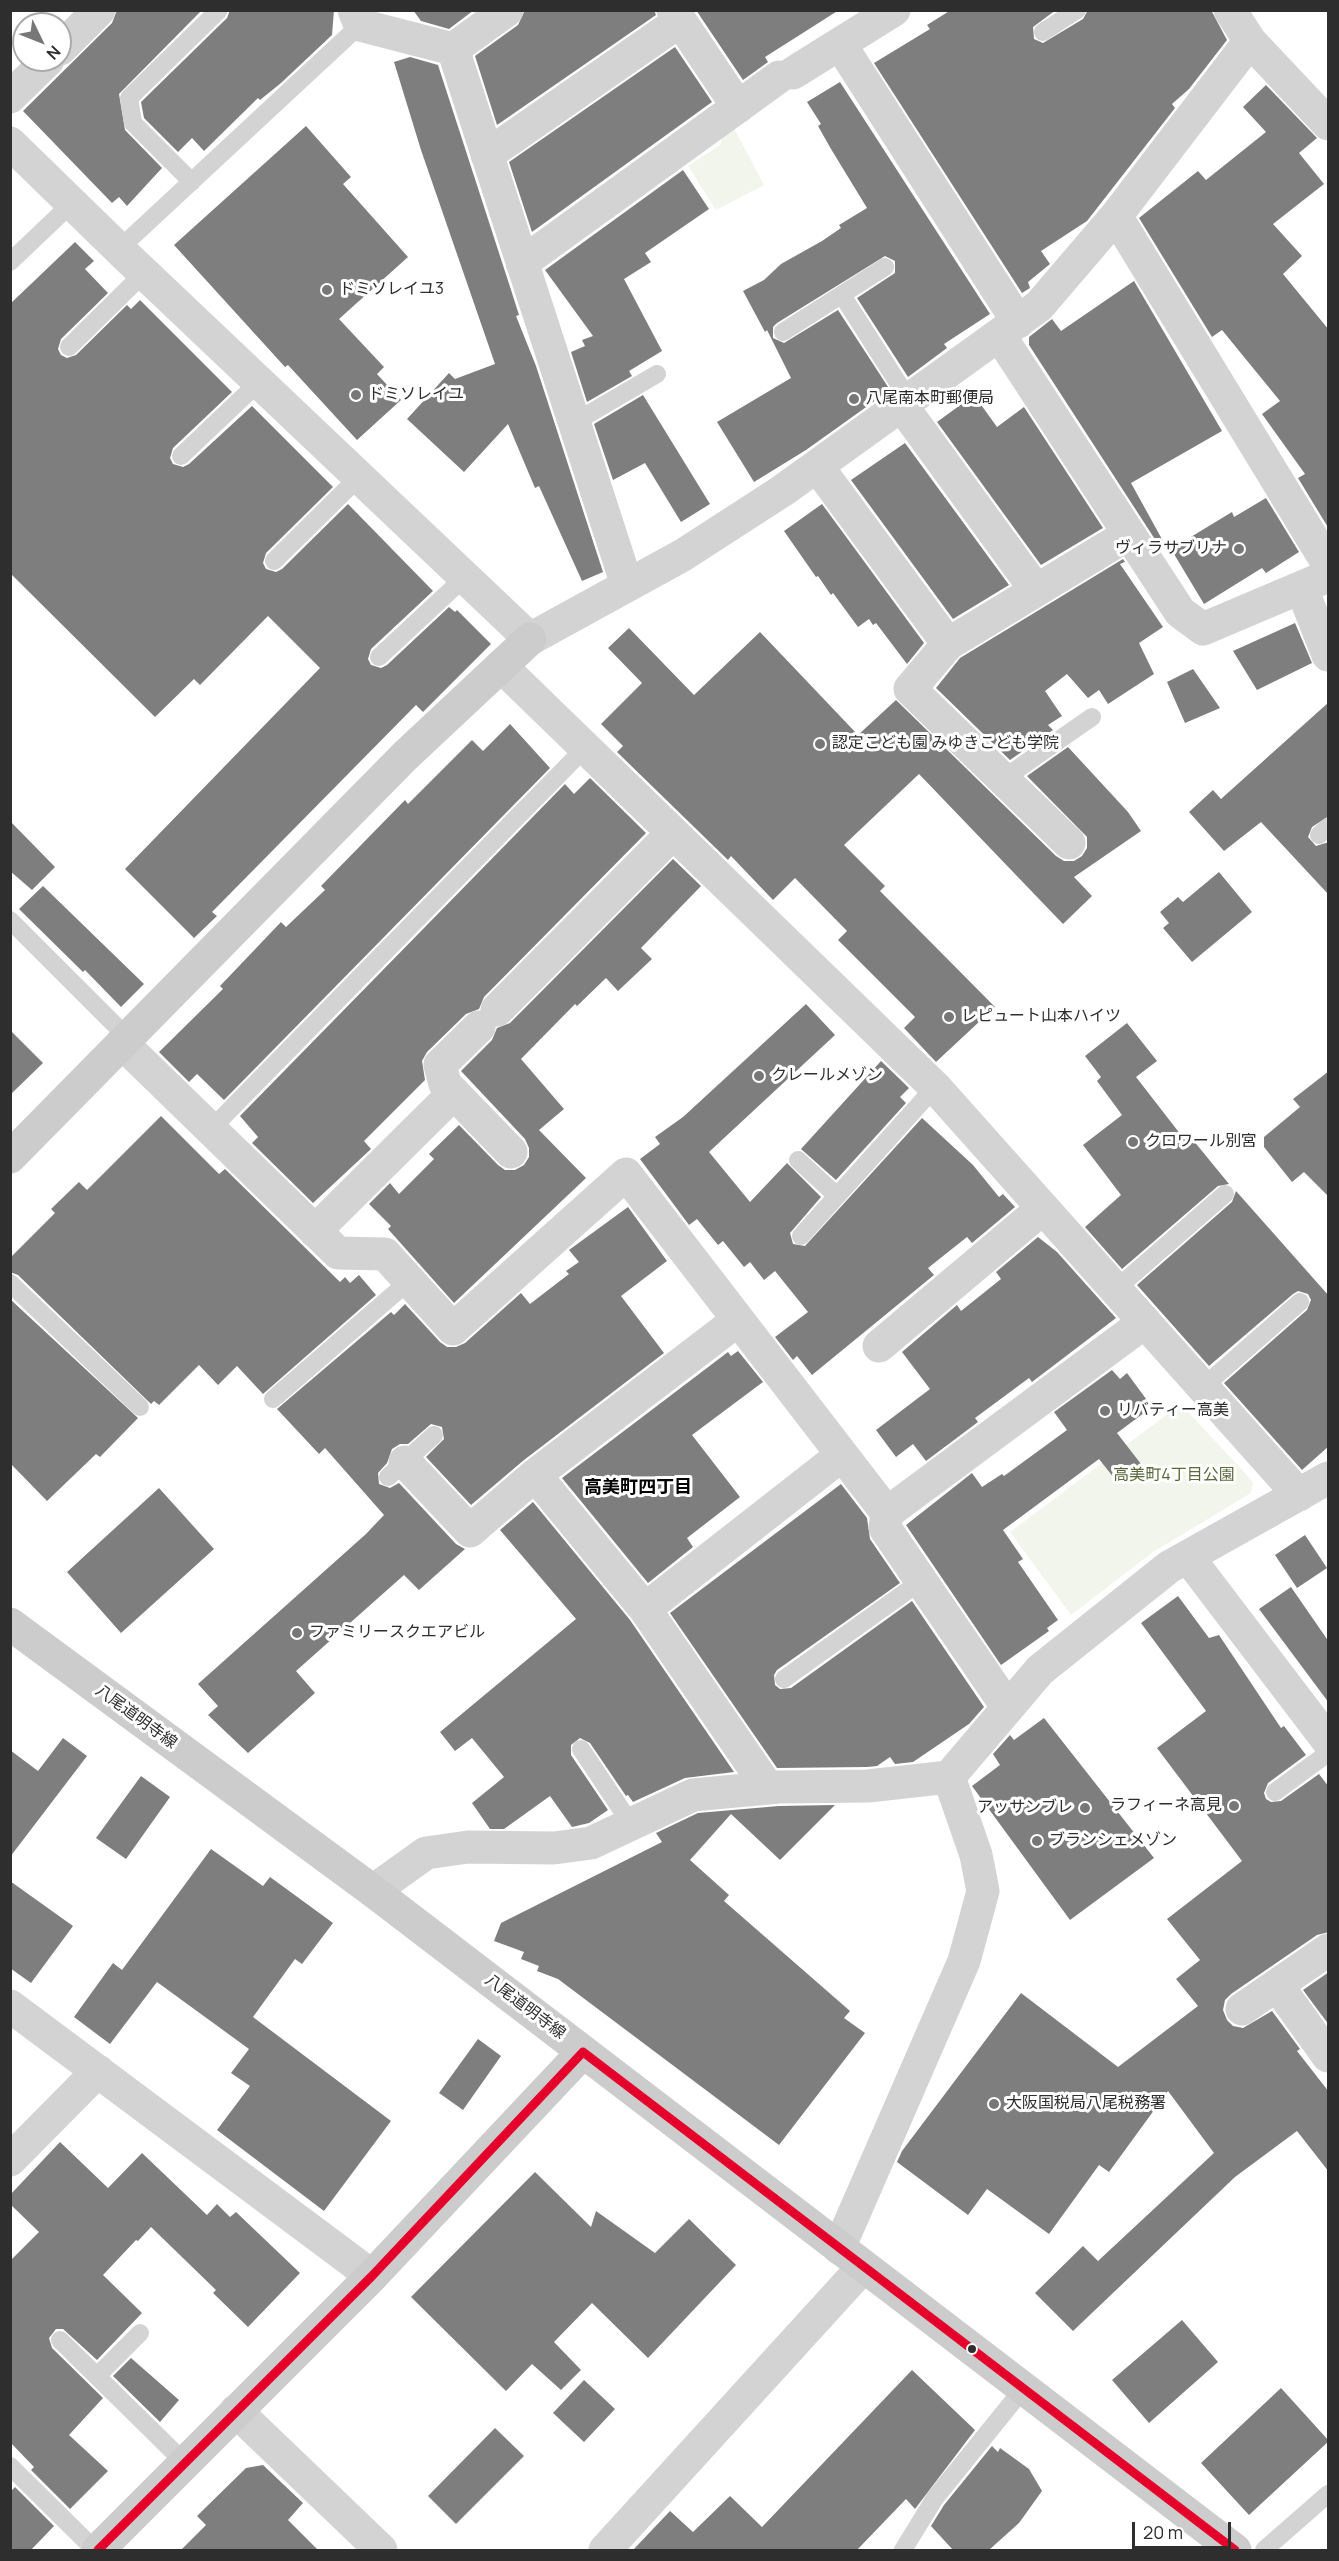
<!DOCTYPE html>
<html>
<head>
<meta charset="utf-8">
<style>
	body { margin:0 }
	#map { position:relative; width:1339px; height:2561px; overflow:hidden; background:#fff; font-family:Manrope,sans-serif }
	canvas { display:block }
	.frame { position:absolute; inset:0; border:12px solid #2e2e2e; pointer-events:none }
	.north { position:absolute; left:12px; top:12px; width:60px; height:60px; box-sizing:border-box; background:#fff; border:2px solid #ababab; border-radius:50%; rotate:133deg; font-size:16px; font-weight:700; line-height:24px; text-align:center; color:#2e2e2e }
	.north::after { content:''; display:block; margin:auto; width:21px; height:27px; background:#777; clip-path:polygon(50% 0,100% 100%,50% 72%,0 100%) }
	.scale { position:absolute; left:1132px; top:2522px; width:99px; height:27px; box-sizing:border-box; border:3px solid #2e2e2e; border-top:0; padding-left:8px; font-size:18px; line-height:21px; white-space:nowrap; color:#2e2e2e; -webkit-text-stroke:4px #fff; paint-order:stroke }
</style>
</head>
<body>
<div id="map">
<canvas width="1339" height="2561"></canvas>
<div class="frame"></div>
<div class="north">N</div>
<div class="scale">20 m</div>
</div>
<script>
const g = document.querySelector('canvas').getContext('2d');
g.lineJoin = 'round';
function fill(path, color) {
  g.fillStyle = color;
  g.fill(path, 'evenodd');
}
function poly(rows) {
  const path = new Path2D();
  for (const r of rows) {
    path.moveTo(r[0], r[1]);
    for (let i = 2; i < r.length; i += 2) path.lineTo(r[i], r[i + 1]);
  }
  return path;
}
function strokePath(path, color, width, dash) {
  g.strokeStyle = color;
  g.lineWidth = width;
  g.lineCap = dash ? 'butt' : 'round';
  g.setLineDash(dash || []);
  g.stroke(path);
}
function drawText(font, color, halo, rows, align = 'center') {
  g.font = font + ' Manrope,"Noto Sans JP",sans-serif';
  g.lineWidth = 6;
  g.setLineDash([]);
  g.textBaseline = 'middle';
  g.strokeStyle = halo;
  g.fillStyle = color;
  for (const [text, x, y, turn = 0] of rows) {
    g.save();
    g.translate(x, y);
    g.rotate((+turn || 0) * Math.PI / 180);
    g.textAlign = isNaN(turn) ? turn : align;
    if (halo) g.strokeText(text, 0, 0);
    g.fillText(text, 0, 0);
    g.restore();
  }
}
const green = poly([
	[732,124,764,185,716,210,688,166,720,145,726,128],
	[1181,1404,1253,1482,1251,1493,1153,1552,1071,1615,1010,1532]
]);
const building = poly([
	[117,10,202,10,119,94,125,130,162,168,127,206,119,197,112,203,23,111,112,23],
	[230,10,334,10,332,35,281,83,260,100,258,98,204,151,192,138,178,152,144,118,141,102,227,18],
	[413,10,474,10,449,29,421,21],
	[525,10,654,10,656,15,497,125,475,56,518,25],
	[696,10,839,10,765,57,768,62,743,80],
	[951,10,1056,10,1033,27,1034,39,1043,43,1083,19,1088,10,1211,10,1227,40,1189,89,1172,104,1175,108,1087,221,1041,251,1050,264,1028,282,1030,288,1022,293,874,63,930,29,927,25],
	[675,47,712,102,532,232,509,162],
	[410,57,438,65,512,293,519,315,516,316,536,366,603,572,582,581,539,486,535,488,508,424,464,472,407,419,449,373,455,379,495,364,421,150,394,62],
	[840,82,990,314,944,344,947,348,908,377,857,298,895,273,895,261,885,256,777,323,773,327,773,338,784,343,838,310,890,390,806,450,754,482,717,422,791,378,767,330,765,332,743,291,764,280,781,264,822,241,841,228,839,225,867,208,831,149,818,126,821,124,807,102],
	[1266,85,1317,138,1299,153,1324,184,1273,224,1302,256,1283,274,1329,330,1329,529,1298,478,1305,474,1262,414,1280,401,1222,330,1212,337,1139,218,1198,171,1206,180,1266,132,1243,107],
	[306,126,351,177,343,184,408,257,339,319,384,367,377,374,401,400,357,440,288,365,285,367,174,245],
	[683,170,709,209,645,253,651,262,624,279,662,351,629,371,632,376,587,402,571,352,585,346,582,340,593,336,545,270],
	[75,242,94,261,85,269,108,293,61,339,58,349,61,355,67,358,76,355,127,305,131,309,140,300,232,392,173,448,170,458,173,464,183,467,189,464,252,406,333,487,266,553,263,563,266,569,276,572,282,569,348,504,433,591,371,649,368,659,371,665,381,668,387,665,449,607,455,612,457,610,491,644,423,712,416,705,212,912,217,916,194,938,125,869,320,668,268,616,200,685,194,679,155,717,10,573,10,304],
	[1134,281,1222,431,1131,483,1163,541,1158,544,1029,345,1029,337,1052,319,1061,331],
	[643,395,710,504,681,522,645,463,613,480,594,424],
	[974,395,997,427,1024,407,1103,528,1041,565,937,422],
	[905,443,1009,585,953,619,851,480],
	[1266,498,1299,552,1266,573,1262,568,1204,604,1171,549,1232,512,1234,517],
	[822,504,924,643,907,664,876,623,873,625,869,619,858,627,833,593,831,595,818,576,816,577,784,531],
	[1123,559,1125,562,1120,564,1163,627,1139,643,1154,674,1108,704,1099,690,1088,698,1067,674,1045,691,1062,716,1048,725,1053,730,1010,760,936,688,960,658],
	[1295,623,1312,663,1257,690,1233,651],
	[629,628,694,695,760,632,858,735,896,700,1056,856,1064,861,1074,861,1082,856,1087,848,1087,837,1027,776,1068,747,1128,812,1141,831,1074,877,1092,896,1063,924,919,774,844,845,885,886,880,891,995,1007,936,1062,904,1028,915,1017,838,940,847,931,795,878,773,900,731,856,728,860,617,752,623,746,601,724,642,683,608,648],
	[1193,669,1220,708,1185,723,1167,682],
	[1329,702,1329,816,1312,827,1308,837,1316,846,1329,842,1329,895,1261,822,1224,851,1189,812,1213,790,1221,799],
	[510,724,550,768,224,1100,197,1074,189,1082,159,1052,223,989,220,986,281,922,286,927,325,890,321,886,405,800,408,804,472,740,483,751],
	[590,778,646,833,484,997,479,1009,466,1014,427,1052,422,1061,425,1080,364,1141,371,1149,313,1203,252,1143,258,1137,240,1116,565,784,574,794],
	[10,821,55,867,32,890,10,871],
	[673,859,701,886,641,948,652,959,618,991,606,978,577,1006,575,1004,521,1059,564,1109,539,1130,586,1178,454,1303,388,1229,391,1226,369,1204,390,1183,399,1194,434,1159,429,1154,459,1125,498,1165,505,1170,515,1170,524,1165,529,1157,529,1148,525,1139,461,1071,492,1040,497,1028,510,1023],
	[1219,872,1252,912,1192,962,1163,928,1169,923,1160,912,1178,897,1183,902],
	[43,886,144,984,121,1007,85,970,83,972,19,909],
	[806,1004,835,1035,709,1152,750,1202,787,1163,821,1197,790,1233,793,1244,805,1246,922,1118,973,1165,999,1197,1003,1194,1015,1207,972,1243,967,1237,928,1268,934,1275,812,1375,797,1356,793,1360,775,1337,808,1312,775,1271,764,1280,750,1262,744,1267,723,1241,718,1245,697,1219,689,1225,640,1159,660,1144,655,1137,683,1117],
	[1127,1023,1157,1061,1136,1077,1188,1144,1193,1140,1229,1184,1218,1186,1122,1269,1085,1227,1121,1195,1083,1145,1122,1115,1097,1081,1101,1077,1085,1056],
	[10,1030,43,1063,10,1095],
	[881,1061,909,1088,900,1097,906,1103,836,1180,801,1149],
	[1329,1071,1329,1197,1304,1172,1292,1182,1264,1147,1264,1137,1300,1107,1293,1099],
	[161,1116,219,1174,225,1169,340,1282,345,1277,350,1283,359,1275,376,1295,263,1394,237,1366,218,1385,199,1365,159,1405,154,1401,151,1404,18,1275,10,1272,10,1258,55,1213,51,1209,79,1182,87,1190],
	[1236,1191,1329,1296,1329,1446,1302,1470,1224,1383,1307,1310,1311,1300,1308,1294,1298,1291,1293,1294,1209,1366,1137,1285,1232,1202],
	[628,1207,667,1261,621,1296,664,1353,524,1460,471,1505,426,1457,444,1439,442,1427,431,1424,408,1444,400,1444,392,1449,387,1463,378,1473,379,1484,390,1488,399,1483,456,1544,465,1549,419,1590,404,1575,296,1671,315,1693,248,1753,208,1715,218,1706,198,1684,366,1534,384,1515,325,1448,319,1454,277,1409,391,1312,394,1315,405,1304,440,1342,447,1347,456,1347,465,1343,521,1293,530,1304,569,1274,566,1271,579,1262,569,1250],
	[1038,1237,1057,1252,1116,1318,1032,1382,1029,1378,975,1418,978,1422,926,1461,913,1444,896,1457,876,1430,930,1389,902,1352,957,1305,961,1311,1001,1279,996,1272],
	[10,1299,138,1418,100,1457,96,1454,47,1501,10,1463],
	[738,1351,763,1382,692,1435,740,1497,687,1538,693,1547,648,1583,562,1478,728,1352,731,1356],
	[1112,1370,1120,1379,1127,1373,1152,1407,1117,1433,1141,1464,1118,1483,1099,1459,1003,1530,1023,1559,1018,1562,1058,1620,1047,1628,1049,1631,1001,1665,906,1525,972,1473,982,1487,1002,1474,1004,1476,1067,1430,1054,1412],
	[841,1484,867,1518,870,1539,900,1583,777,1670,774,1675,775,1685,780,1689,791,1688,912,1601,984,1707,969,1724,913,1762,895,1764,890,1757,877,1766,867,1767,777,1768,670,1613],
	[159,1488,214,1549,121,1633,67,1572],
	[533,1502,630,1620,734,1772,685,1778,633,1802,628,1795,626,1796,590,1743,580,1738,571,1745,571,1755,608,1810,589,1823,572,1827,550,1796,504,1829,490,1829,472,1803,504,1777,472,1738,455,1751,440,1732,576,1619,500,1530],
	[1305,1535,1327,1568,1297,1588,1275,1555],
	[1291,1587,1329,1642,1329,1703,1259,1609],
	[1178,1596,1209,1638,1219,1635,1281,1728,1284,1726,1306,1755,1268,1783,1264,1793,1266,1799,1271,1802,1281,1801,1319,1774,1329,1787,1329,1932,1317,1935,1231,1994,1225,2000,1223,2010,1227,2020,1233,2026,1243,2028,1272,2011,1300,2049,1297,2051,1329,2092,1329,2172,1297,2131,1235,2177,1073,2331,1035,2293,1083,2246,1098,2261,1214,2153,1168,2091,1109,2172,1099,2165,1049,2234,987,2189,968,2215,897,2162,902,2151,1021,1993,1118,2067,1198,2006,1176,1979,1200,1960,1167,1919,1242,1861,1157,1748,1206,1711,1141,1623],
	[1044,1718,1154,1858,1070,1920,972,1786,1000,1765,993,1754,1010,1735,1014,1740],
	[63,1738,87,1756,10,1857,10,1750,38,1771],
	[141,1776,170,1797,126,1859,96,1838],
	[835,1805,780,1860,731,1814,690,1860,729,1895,724,1901,850,2011,844,2018,865,2033,779,2145,558,1979,537,1971,539,1966,521,1959,524,1952,494,1941,501,1923,662,1842,656,1833,698,1813,779,1806],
	[211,1849,263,1886,270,1877,333,1923,302,1964,295,1959,253,2017,391,2121,324,2211,217,2130,250,2086,231,2073,249,2049,157,1982,110,2044,74,2017,113,1963,122,1970],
	[10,1881,73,1926,31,1983,10,1968],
	[1329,1972,1329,2025,1303,1990],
	[478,2039,501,2056,463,2110,439,2093],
	[60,2142,108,2188,142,2153,207,2215,217,2204,230,2217,236,2212,300,2273,248,2327,213,2293,216,2290,151,2227,138,2241,136,2240,103,2275,142,2313,97,2360,63,2329,56,2329,49,2338,52,2348,103,2398,69,2435,108,2471,70,2509,31,2470,34,2467,10,2442,10,2261,39,2232,10,2204,10,2195],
	[535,2172,591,2227,596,2211,655,2253,689,2219,736,2265,648,2358,592,2303,554,2342,581,2370,561,2390,532,2364,506,2391,411,2297],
	[1182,2320,1218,2362,1149,2423,1112,2380],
	[131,2358,179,2400,160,2422,113,2376],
	[912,2370,975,2430,915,2509,906,2499,857,2550,633,2550,670,2511,693,2532,730,2496,762,2527],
	[584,2380,615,2409,584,2442,553,2413],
	[1281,2388,1329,2441,1249,2515,1201,2463],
	[495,2428,524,2456,456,2524,428,2496],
	[992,2446,998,2452,1000,2448,1029,2469,1042,2491,1019,2523,989,2550,953,2550,931,2526,944,2505],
	[263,2465,303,2503,288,2520,318,2550,181,2550,206,2525,197,2516,246,2468],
	[15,2487,54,2526,31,2550,10,2550,10,2492]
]);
const lane = poly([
	[1043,32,1077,10],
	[192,182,133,123,129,98,219,10],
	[119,249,360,25],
	[10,262,72,203],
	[842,295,909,400],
	[783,332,885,267],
	[69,347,144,273],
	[575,422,657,374],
	[181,456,259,382],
	[274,561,359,477],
	[379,657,465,577],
	[1003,779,1092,717],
	[1319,835,1328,827],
	[10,920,127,1037],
	[211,1129,585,748],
	[798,1160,837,1196],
	[801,1236,935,1087],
	[10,1283,140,1407],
	[1116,1289,1225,1194],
	[1203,1387,1300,1302],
	[273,1399,409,1281],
	[388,1477,434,1435],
	[784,1679,921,1581],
	[581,1749,631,1824],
	[1275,1792,1328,1753],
	[60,2340,185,2463],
	[97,2376,140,2333],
	[10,2466,95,2550],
	[903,2550,935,2498,1023,2389],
	[1264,2550,1328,2494]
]);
const street = poly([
	[354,10,360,25,453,49,627,585],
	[673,10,738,107],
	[1230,10,1250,41,1328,124],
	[840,44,1018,322],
	[60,49,99,10],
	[453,49,507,10],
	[793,73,894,10],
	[10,97,48,60],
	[10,143,125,255,530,639,683,555,782,491,1039,306,1116,216,1250,41],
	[487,155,680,21],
	[1116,216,1328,564],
	[522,263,779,77],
	[1000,336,1180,612,1203,629,1328,576],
	[902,406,1036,590],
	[817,466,948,644],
	[1302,589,1328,655],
	[501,666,935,1087,1299,1495],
	[1069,843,910,689,948,644,1129,534],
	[497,1010,673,833],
	[479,1027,440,1065,445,1084,511,1152],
	[122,1043,338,1253,385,1254,453,1329,626,1174,887,1513,885,1528,1008,1708],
	[315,1231,454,1093],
	[879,1346,1043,1208],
	[405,1462,470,1531,535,1475,738,1320],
	[535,1475,645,1609,768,1788],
	[887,1513,1145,1322],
	[1188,1557,1328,1741],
	[645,1609,842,1455],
	[373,1891,426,1853,468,1847,554,1848,591,1843,693,1795,778,1787,868,1786,949,1777,1040,1670,1169,1567,1328,1478],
	[1277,1985,1328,2056],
	[10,2006,372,2276],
	[1242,2009,1328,1950],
	[10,2160,98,2071],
	[839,2248,964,1961,983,1891,976,1855,949,1777],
	[236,2411,381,2550],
	[605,2550,863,2267]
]);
const secondary = poly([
	[10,1157,405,756,530,639],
	[10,1624,373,1891,1235,2550],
	[98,2550,372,2276,583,2052]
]);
const bus1 = poly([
	[583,2052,1235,2550],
	[98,2550,372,2276,583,2052]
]);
const markers = [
	[327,290,6,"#777"],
	[356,395,6,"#777"],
	[854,399,6,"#777"],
	[1239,549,6,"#777"],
	[820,744,6,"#777"],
	[949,1017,6,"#777"],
	[759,1076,6,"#777"],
	[1133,1142,6,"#777"],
	[1105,1411,6,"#777"],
	[297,1633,6,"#777"],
	[1234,1806,6,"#777"],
	[1085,1808,6,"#777"],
	[1037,1841,6,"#777"],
	[994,2104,6,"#777"],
	[972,2349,5,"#2e2e2e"]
];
const poiNames = [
	["ドミソレイユ3",339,290],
	["ドミソレイユ",368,395],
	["八尾南本町郵便局",866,399],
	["ヴィラサブリナ",1227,549,"right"],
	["認定こども園 みゆきこども学院",832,744],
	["レピュート山本ハイツ",961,1017],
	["クレールメゾン",771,1076],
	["クロワール別宮",1145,1142],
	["リバティー高美",1117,1411],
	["ファミリースクエアビル",309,1633],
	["ラフィーネ高見",1222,1806,"right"],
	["アッサンブレ",1073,1808,"right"],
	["ブランシェメゾン",1049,1841],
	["大阪国税局八尾税務署",1006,2104]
];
const parkNames = [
	["高美町4丁目公園",1174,1476]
];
const streetNames = [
	["八尾道明寺線",136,1717,36],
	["八尾道明寺線",525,2007,37]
];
const neighbourhoodNames = [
	["高美町四丁目",638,1488]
];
fill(green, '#f2f5ec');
fill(building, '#7e7e7e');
strokePath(lane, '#d3d3d3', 18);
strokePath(street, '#d3d3d3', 33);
strokePath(secondary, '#ccc', 33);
strokePath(bus1, '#e4002b', 9);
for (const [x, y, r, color] of markers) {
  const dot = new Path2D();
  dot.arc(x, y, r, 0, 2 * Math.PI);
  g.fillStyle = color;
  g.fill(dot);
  strokePath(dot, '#fff', 2);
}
drawText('16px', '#2e2e2e', '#fff', poiNames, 'left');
drawText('16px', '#586a3b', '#fff', parkNames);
drawText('16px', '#2e2e2e', '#fff', streetNames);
drawText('bold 18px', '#000', '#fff', neighbourhoodNames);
</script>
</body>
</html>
